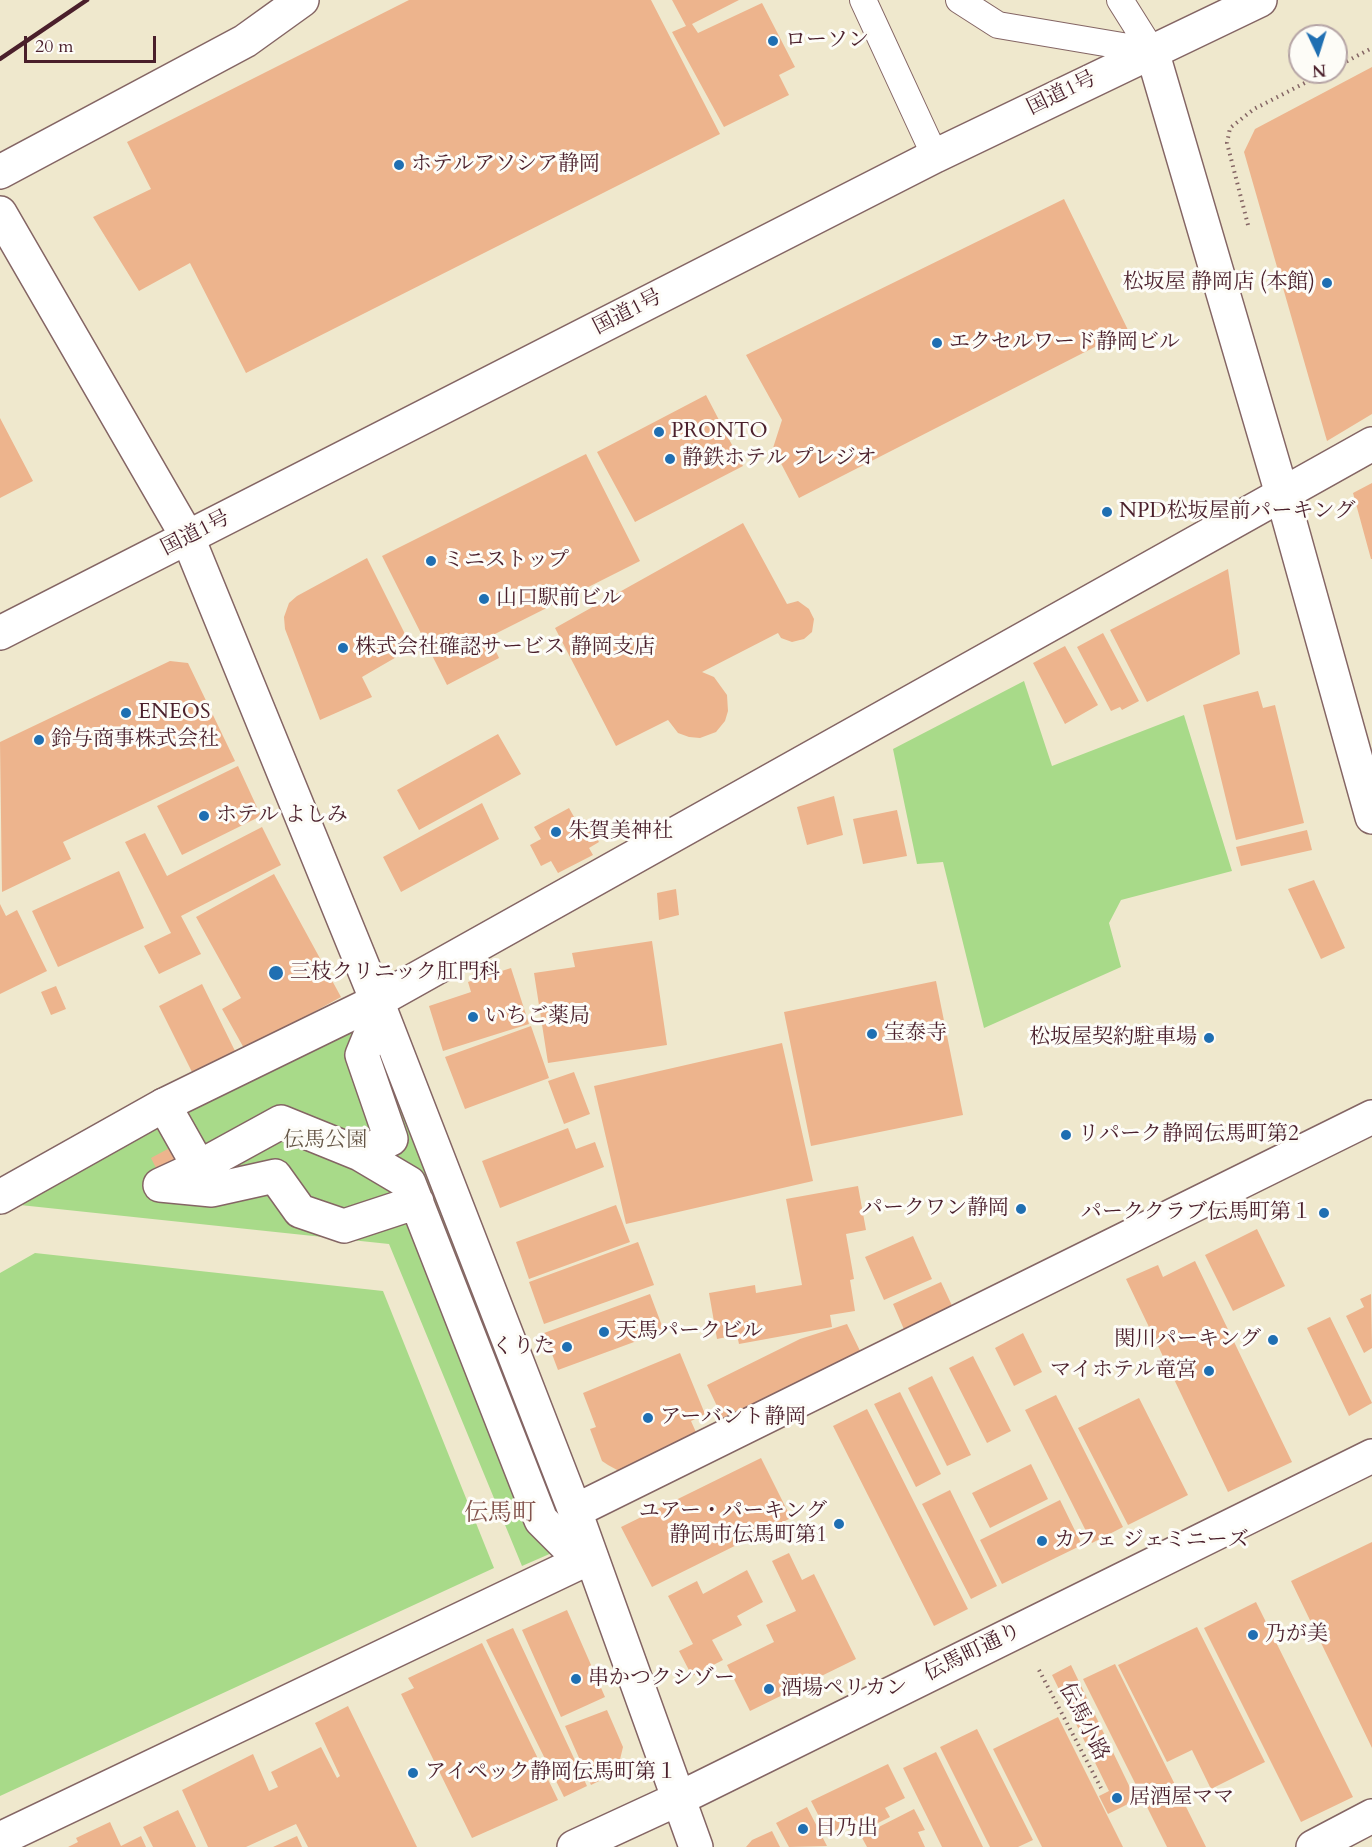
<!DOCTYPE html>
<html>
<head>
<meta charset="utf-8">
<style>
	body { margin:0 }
	#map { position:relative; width:1372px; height:1847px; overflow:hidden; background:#efe8cd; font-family:Cardo,serif }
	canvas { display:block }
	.north { position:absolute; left:1288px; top:24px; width:60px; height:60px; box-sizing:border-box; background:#fdfcf7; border:2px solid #b5a4a5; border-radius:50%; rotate:176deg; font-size:16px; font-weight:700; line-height:24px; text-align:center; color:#4a1f2b }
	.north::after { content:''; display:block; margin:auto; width:21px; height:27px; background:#1f6fb2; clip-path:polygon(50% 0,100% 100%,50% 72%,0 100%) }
	.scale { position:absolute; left:24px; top:36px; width:132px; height:27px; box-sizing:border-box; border:3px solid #4a1f2b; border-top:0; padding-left:8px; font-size:18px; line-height:21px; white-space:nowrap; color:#4a1f2b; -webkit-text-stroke:4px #fdfcf7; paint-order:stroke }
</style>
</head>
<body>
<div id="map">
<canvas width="1372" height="1847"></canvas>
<div class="north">N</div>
<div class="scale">20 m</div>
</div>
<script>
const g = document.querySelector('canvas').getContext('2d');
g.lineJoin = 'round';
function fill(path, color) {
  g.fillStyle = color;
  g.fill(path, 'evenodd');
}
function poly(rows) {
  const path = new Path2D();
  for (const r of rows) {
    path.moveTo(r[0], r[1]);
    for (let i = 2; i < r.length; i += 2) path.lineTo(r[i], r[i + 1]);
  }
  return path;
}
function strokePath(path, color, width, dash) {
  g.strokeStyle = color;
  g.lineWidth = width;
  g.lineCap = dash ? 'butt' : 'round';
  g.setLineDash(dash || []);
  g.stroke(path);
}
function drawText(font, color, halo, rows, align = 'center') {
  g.font = font + ' Cardo,"Noto Serif JP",serif';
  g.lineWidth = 6;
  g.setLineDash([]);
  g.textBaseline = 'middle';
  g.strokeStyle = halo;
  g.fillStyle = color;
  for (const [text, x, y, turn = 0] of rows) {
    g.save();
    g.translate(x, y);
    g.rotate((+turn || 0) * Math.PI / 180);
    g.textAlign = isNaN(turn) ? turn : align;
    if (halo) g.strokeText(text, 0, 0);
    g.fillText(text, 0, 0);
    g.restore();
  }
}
const green = poly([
	[1024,681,1052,766,1184,715,1232,871,1121,900,1109,923,1121,967,984,1028,943,862,917,864,893,749],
	[377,1001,570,1545,522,1566,389,1244,20,1205],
	[35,1253,383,1291,494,1568,0,1796,0,1273]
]);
const building = poly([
	[409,0,651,0,720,134,246,373,190,263,139,291,93,217,151,189,127,142],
	[672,0,739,0,692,24,698,33,762,3,795,67,779,75,789,95,724,127,672,32,686,26],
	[1372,67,1372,414,1327,441,1244,152,1255,129],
	[1064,199,1128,330,799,498,773,448,782,420,746,355],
	[706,395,743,466,635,522,597,452],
	[0,418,33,481,0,498],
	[586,454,640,561,489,637,499,658,447,685,382,556],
	[1372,483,1372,559,1371,559,1353,493],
	[743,523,787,604,798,601,809,609,814,619,812,632,804,639,792,642,781,638,778,633,702,672,714,677,727,695,728,711,725,721,716,732,700,738,689,737,678,733,668,720,616,746,555,628],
	[367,558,412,648,362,677,372,697,320,720,285,629,284,617,289,603,297,596],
	[1228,569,1240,654,1147,702,1110,630],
	[1103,633,1139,701,1122,710,1120,707,1111,711,1077,647],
	[1065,646,1098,705,1065,724,1033,663],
	[170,661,188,663,235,761,63,842,71,859,2,892,0,742],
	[1258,691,1263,708,1275,705,1304,823,1236,840,1203,705],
	[498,734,521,774,419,830,397,790],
	[238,766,261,816,182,855,157,806],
	[834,796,843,835,807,845,797,807],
	[482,803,499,839,401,892,383,857],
	[569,808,578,824,586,819,599,842,589,848,593,855,558,873,551,861,541,866,530,845,541,839,534,827],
	[897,810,907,856,863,864,853,819],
	[262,827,281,865,181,916,201,954,159,974,144,946,171,933,125,842,145,833,167,876],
	[1307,830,1312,850,1241,866,1236,847],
	[119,871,144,928,58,967,32,911],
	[274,874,341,997,245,1050,222,1009,241,998,196,917],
	[1314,880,1345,948,1321,959,1288,889],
	[676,889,679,915,659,920,657,893],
	[0,904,6,916,17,910,47,971,0,994],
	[652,941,667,1045,548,1063,534,973,575,967,572,953],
	[511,968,529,1024,443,1051,429,1006,471,992,468,982],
	[936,981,963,1115,811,1146,784,1012],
	[202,984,235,1051,192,1072,159,1006],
	[56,986,66,1009,51,1015,41,992],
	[531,1026,549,1078,465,1109,445,1057],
	[782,1043,813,1181,626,1224,594,1086],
	[574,1072,590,1114,564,1124,548,1081],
	[568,1128,576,1149,595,1142,604,1167,500,1208,482,1161],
	[177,1144,185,1161,159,1174,151,1158],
	[858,1186,866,1230,846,1234,854,1279,850,1280,855,1311,830,1315,832,1327,739,1344,737,1335,717,1339,709,1293,755,1285,756,1293,802,1285,786,1199],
	[616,1205,630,1242,529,1279,516,1242],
	[1257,1229,1285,1286,1233,1311,1205,1255],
	[913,1236,932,1279,884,1300,865,1257],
	[638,1242,654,1285,544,1324,529,1282],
	[1195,1261,1292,1462,1228,1492,1126,1279,1158,1265,1163,1277],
	[941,1282,955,1312,906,1334,893,1304],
	[650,1294,664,1331,558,1370,544,1333],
	[1371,1294,1372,1348,1364,1353,1346,1316,1364,1307,1360,1299],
	[1330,1317,1372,1403,1349,1416,1307,1328],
	[847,1324,863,1357,725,1423,707,1385,800,1339],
	[1023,1333,1042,1372,1014,1386,995,1348],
	[680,1353,705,1414,691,1421,699,1439,619,1471,608,1465,602,1461,590,1429,596,1427,583,1393],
	[973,1356,1011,1431,987,1443,949,1368],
	[932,1376,971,1455,947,1466,908,1388],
	[900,1392,941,1474,916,1487,874,1404],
	[1056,1395,1123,1527,1092,1543,1025,1410],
	[1139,1398,1188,1495,1128,1525,1078,1428],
	[867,1409,968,1609,934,1626,833,1426],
	[761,1458,791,1518,652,1587,621,1527],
	[1031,1464,1048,1499,990,1528,972,1493],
	[950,1490,997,1586,971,1599,922,1504],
	[1060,1500,1082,1545,1002,1584,980,1540],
	[1372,1542,1372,1748,1291,1581],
	[789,1553,802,1580,814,1574,856,1659,750,1711,727,1665,774,1642,766,1625,796,1611,772,1561],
	[747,1570,763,1602,737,1616,742,1625,712,1640,723,1660,692,1676,679,1651,693,1644,668,1596,697,1581,703,1594],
	[1256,1602,1353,1797,1301,1822,1204,1628],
	[567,1610,605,1697,561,1717,522,1630],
	[1197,1627,1265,1762,1211,1789,1192,1750,1167,1762,1118,1665],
	[513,1628,587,1786,564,1797,486,1640],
	[482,1643,558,1800,472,1838,401,1694,414,1688,408,1678],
	[1115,1664,1206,1847,1167,1847,1083,1679],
	[1071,1665,1136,1800,1108,1814,1099,1796,1109,1791,1052,1675],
	[348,1706,417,1847,308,1847,296,1824,246,1847,208,1847,182,1790,253,1754,269,1791,278,1787,271,1772,321,1747,337,1778,340,1776,315,1723],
	[607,1710,623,1747,617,1772,591,1785,565,1726],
	[1058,1717,1123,1847,1042,1847,993,1749],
	[977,1729,1033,1840,1018,1847,990,1847,940,1747],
	[936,1752,983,1847,942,1847,903,1768],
	[888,1764,905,1798,885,1808,890,1817,862,1831,856,1820,828,1834,811,1801],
	[807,1807,827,1846,789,1847,776,1823],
	[914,1809,925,1830,918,1832,925,1847,867,1847,861,1836],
	[178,1810,196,1847,153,1847,143,1827],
	[110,1822,121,1846,141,1836,146,1847,68,1847,78,1842,76,1838],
	[772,1831,780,1847,746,1847,752,1840],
	[297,1836,302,1847,273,1847]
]);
const path = poly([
	[1336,67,1372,48],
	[1248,225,1227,143,1230,128,1254,109,1326,72],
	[1039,1670,1101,1788]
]);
const service = poly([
	[863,0,935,156],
	[959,0,998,25,1152,51],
	[1120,0,1152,51]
]);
const pedestrian = poly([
	[164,1105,199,1167,281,1122,360,1154,409,1183,541,1520,582,1561],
	[360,1154,391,1139,362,1055,380,1011],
	[199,1167,160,1185,212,1190,275,1176,300,1211,344,1226,417,1202]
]);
const minor = poly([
	[0,172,245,41,302,0],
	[0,1197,164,1105,377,1001,1372,444],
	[575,1511,1372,1117],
	[0,1839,591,1557],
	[1313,1847,1372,1816]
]);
const tertiary = poly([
	[1152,51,1282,494,1372,817],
	[0,213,188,538,377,1001,575,1511,696,1847],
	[574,1847,678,1799,1372,1456]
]);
const trunk = poly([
	[0,633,935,156,1260,0]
]);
const rail = poly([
	[0,59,87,0]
]);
const markers = [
	[773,41,6,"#1f6fb2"],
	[399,165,6,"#1f6fb2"],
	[1327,283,6,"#1f6fb2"],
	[937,343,6,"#1f6fb2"],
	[659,432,6,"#1f6fb2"],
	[670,459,6,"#1f6fb2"],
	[1107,512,6,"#1f6fb2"],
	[431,561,6,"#1f6fb2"],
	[484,599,6,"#1f6fb2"],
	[343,648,6,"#1f6fb2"],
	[126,713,6,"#1f6fb2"],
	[39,740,6,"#1f6fb2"],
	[204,816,6,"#1f6fb2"],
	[556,832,6,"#1f6fb2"],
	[276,973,8,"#1f6fb2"],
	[473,1017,6,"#1f6fb2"],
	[872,1034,6,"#1f6fb2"],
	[1209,1038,6,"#1f6fb2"],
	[1066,1135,6,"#1f6fb2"],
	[1021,1209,6,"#1f6fb2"],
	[1324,1213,6,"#1f6fb2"],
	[604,1332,6,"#1f6fb2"],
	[1273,1340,6,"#1f6fb2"],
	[567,1347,6,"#1f6fb2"],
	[1209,1371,6,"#1f6fb2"],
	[648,1418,6,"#1f6fb2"],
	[839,1524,6,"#1f6fb2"],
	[1042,1541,6,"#1f6fb2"],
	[1253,1635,6,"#1f6fb2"],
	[576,1679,6,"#1f6fb2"],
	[769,1689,6,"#1f6fb2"],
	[413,1773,6,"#1f6fb2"],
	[1117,1798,6,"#1f6fb2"],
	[803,1829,6,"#1f6fb2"]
];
const poiNames = [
	["ローソン",785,41],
	["ホテルアソシア静岡",411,165],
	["松坂屋 静岡店 (本館)",1315,283,"right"],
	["エクセルワード静岡ビル",949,343],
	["PRONTO",671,432],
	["静鉄ホテル プレジオ",682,459],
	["NPD松坂屋前パーキング",1119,512],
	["ミニストップ",443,561],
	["山口駅前ビル",496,599],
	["株式会社確認サービス 静岡支店",355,648],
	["ENEOS",138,713],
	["鈴与商事株式会社",51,740],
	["ホテル よしみ",216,816],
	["朱賀美神社",568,832],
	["三枝クリニック肛門科",290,973],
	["いちご薬局",485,1017],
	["宝泰寺",884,1034],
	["松坂屋契約駐車場",1197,1038,"right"],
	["リパーク静岡伝馬町第2",1078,1135],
	["パークワン静岡",1009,1209,"right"],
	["パーククラブ伝馬町第１",1312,1213,"right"],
	["天馬パークビル",616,1332],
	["関川パーキング",1261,1340,"right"],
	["くりた",555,1347,"right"],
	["マイホテル竜宮",1197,1371,"right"],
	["アーバント静岡",660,1418],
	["ユアー・パーキング",827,1512,"right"],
	["静岡市伝馬町第1",827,1536,"right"],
	["カフェ ジェミニーズ",1054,1541],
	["乃が美",1265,1635],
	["串かつクシゾー",588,1679],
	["酒場ペリカン",781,1689],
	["アイペック静岡伝馬町第１",425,1773],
	["居酒屋ママ",1129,1798],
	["日乃出",815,1829]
];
const streetNames = [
	["国道1号",1062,94,-26],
	["国道1号",628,313,-27],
	["国道1号",196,534,-27],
	["伝馬町通り",973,1653,-26],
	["伝馬小路",1083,1722,63]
];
const parkNames = [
	["伝馬公園",325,1141]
];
const quarterNames = [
	["伝馬町",500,1514]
];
fill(green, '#a8da89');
fill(building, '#edb48d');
strokePath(service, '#846564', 28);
strokePath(pedestrian, '#846564', 36);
strokePath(minor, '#846564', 36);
strokePath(tertiary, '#846564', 36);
strokePath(trunk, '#846564', 36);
strokePath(path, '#846564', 4, [1.5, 4.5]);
strokePath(service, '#fff', 26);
strokePath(pedestrian, '#fff', 33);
strokePath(minor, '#fff', 33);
strokePath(tertiary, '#fff', 33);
strokePath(trunk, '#fff', 33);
strokePath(rail, '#4a1f2b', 4.5);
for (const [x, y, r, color] of markers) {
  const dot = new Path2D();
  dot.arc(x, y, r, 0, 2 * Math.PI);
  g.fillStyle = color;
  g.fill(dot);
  strokePath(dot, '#fdfcf7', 2);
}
drawText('21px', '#4a1f2b', '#fdfcf7', poiNames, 'left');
drawText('21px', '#4a1f2b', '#fdfcf7', streetNames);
drawText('21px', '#665747', '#fdfcf7', parkNames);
drawText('24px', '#83534d', '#fdfcf7', quarterNames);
</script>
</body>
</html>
